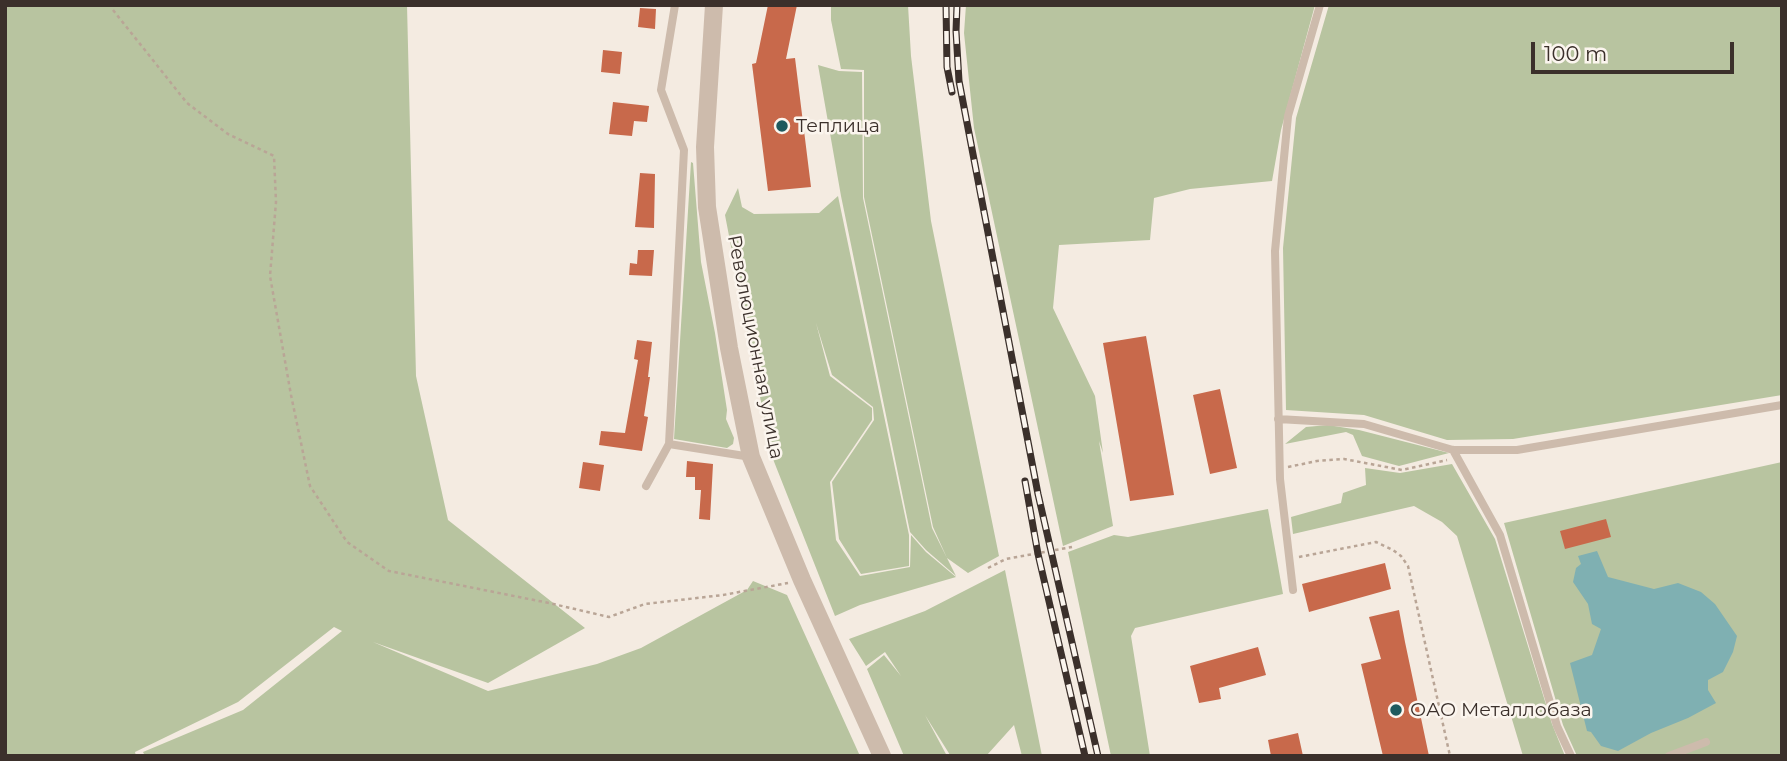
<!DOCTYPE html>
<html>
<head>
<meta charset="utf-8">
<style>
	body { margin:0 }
	#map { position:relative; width:1787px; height:761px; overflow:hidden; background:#f4ebe1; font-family:Montserrat,sans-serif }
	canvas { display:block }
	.frame { position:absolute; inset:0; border:7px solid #3b302b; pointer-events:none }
	.scale { position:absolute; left:1531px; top:42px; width:203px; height:32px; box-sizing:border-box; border:4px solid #3b302b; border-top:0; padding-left:9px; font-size:21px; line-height:24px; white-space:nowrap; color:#3b302b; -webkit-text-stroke:5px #fbf5ee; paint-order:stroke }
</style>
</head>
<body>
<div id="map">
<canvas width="1787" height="761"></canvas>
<div class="frame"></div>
<div class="scale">100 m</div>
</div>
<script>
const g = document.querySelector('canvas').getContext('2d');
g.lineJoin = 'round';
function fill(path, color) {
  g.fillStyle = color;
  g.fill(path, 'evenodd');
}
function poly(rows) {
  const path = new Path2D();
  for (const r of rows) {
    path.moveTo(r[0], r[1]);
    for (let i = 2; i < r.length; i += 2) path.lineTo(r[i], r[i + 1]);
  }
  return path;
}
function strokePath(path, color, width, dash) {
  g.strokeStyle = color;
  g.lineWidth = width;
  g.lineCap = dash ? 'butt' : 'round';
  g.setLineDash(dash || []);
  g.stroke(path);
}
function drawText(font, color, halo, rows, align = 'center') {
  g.font = font + ' Montserrat,sans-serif';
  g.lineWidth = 5;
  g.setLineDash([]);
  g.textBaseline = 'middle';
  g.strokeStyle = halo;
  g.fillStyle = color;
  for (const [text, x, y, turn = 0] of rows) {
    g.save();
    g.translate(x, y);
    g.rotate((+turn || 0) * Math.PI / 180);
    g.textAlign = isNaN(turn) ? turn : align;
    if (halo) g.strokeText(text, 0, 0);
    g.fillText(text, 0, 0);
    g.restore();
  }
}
const green = poly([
	[5,5,407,5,416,376,448,520,585,628,488,683,373,642,488,691,597,664,641,648,747,590,753,581,787,595,860,756,145,756,143,752,243,710,342,631,334,627,238,702,135,752,136,756,5,756],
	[831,5,908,5,911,56,931,221,999,556,968,573,947,558,933,527,864,197,864,70,841,69,831,20],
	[966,5,1315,5,1281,130,1272,181,1190,189,1154,198,1150,240,1059,245,1053,308,1095,396,1103,453,1099,441,1113,526,1063,546,974,128,964,33],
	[1329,5,1782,5,1782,395,1513,439,1447,440,1364,415,1286,410,1283,248,1296,118],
	[818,65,839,71,862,72,863,198,932,528,956,576,926,550,910,532,841,196],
	[691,162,693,163,701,262,715,333,727,410,726,419,734,438,733,444,727,448,674,439],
	[738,188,742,207,754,214,819,213,838,196,909,535,909,566,861,574,839,539,832,482,874,420,873,407,832,375,816,323,830,376,872,408,872,420,830,482,836,540,860,576,910,567,911,535,926,552,956,577,860,605,835,616,771,454,725,215],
	[1328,425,1359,430,1449,453,1399,466,1362,456,1353,435,1346,432,1285,444,1306,427],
	[1782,462,1782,756,1577,756,1563,725,1504,523],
	[1452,464,1495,539,1552,724,1565,756,1523,756,1457,536,1442,522,1414,506,1293,534,1291,517,1341,503,1343,493,1366,485,1365,468,1400,473],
	[1268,509,1283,594,1135,628,1131,636,1150,756,1111,756,1068,552,1114,535,1128,537],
	[1005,570,1042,756,1022,756,1014,725,987,755,950,755,925,715,947,756,904,756,867,669,884,655,901,676,885,652,866,666,849,639,925,611]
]);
const water = poly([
	[1597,551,1608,577,1654,589,1678,583,1701,592,1715,604,1737,636,1733,652,1723,672,1708,680,1708,690,1716,703,1688,718,1651,733,1618,751,1601,746,1591,732,1587,731,1570,663,1592,655,1601,629,1592,624,1588,604,1573,582,1576,568,1581,564,1578,556]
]);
const building = poly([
	[768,5,797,5,786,59,795,58,811,187,768,191,752,64,756,63],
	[640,8,656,9,655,29,638,27],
	[603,50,622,52,620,74,601,72],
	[613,102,649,106,647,122,634,121,632,136,609,134],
	[640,173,655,174,654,228,635,227],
	[638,250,654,250,652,276,629,275,630,263,637,264],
	[1146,336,1174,495,1130,501,1103,343],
	[637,340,652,342,648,377,650,377,644,416,648,417,642,451,599,445,601,431,625,433,638,360,634,359],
	[1220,389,1237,468,1210,474,1193,395],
	[687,461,713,464,710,520,699,519,701,490,695,490,695,477,686,477],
	[583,462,604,465,600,491,579,488],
	[1606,519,1611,537,1565,549,1560,531],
	[1385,563,1391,589,1309,612,1302,584],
	[1399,610,1405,642,1429,756,1383,756,1361,664,1381,659,1369,617],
	[1258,647,1266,675,1219,688,1221,699,1199,703,1190,666],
	[1298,733,1303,756,1271,756,1268,740]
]);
const path = poly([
	[113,10,187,103,228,134,274,156,276,202,270,276,291,395,310,486,347,542,389,571,549,603,609,617,645,604,723,595,788,583],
	[1288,467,1317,461,1344,459,1402,470,1447,460],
	[1299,557,1376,542,1393,550,1401,556,1408,566,1450,756],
	[988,568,1006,559,1072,547]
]);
const service = poly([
	[675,5,661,90,684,150,669,444,751,457],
	[1278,419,1364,424,1453,450,1517,450,1782,405],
	[1453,450,1500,535,1557,726,1571,756],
	[646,486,669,444],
	[1293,590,1280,479,1275,251,1288,116,1320,5],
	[1669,756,1706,742]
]);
const tertiary = poly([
	[714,5,705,147,707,207,729,348,751,457,802,580,882,756]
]);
const rail = poly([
	[946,5,947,67,952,92],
	[957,5,956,31,959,81,1038,494,1098,756],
	[1025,481,1038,554,1085,756]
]);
const markers = [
	[782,126,7,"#1f5a5e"],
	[1396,710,7,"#1f5a5e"]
];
const poiNames = [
	["Теплица",796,126],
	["ОАО Металлобаза",1410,710]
];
const streetNames = [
	["Революционная улица",755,347,79]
];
fill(green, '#b8c4a0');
fill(water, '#7fb0b2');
fill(building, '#c8694b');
strokePath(path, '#b9a596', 2.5, [3.5, 3.5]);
strokePath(service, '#cdbbac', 8);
strokePath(tertiary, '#cdbbac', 18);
strokePath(rail, '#3b302b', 7);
strokePath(rail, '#fbf5ee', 4.5, [13]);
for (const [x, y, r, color] of markers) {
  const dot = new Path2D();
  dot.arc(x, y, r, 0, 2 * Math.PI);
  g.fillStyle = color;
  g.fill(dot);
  strokePath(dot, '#fbf5ee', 2.5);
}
drawText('19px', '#3b302b', '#fbf5ee', poiNames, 'left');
drawText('19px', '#3b302b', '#fbf5ee', streetNames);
</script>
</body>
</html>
